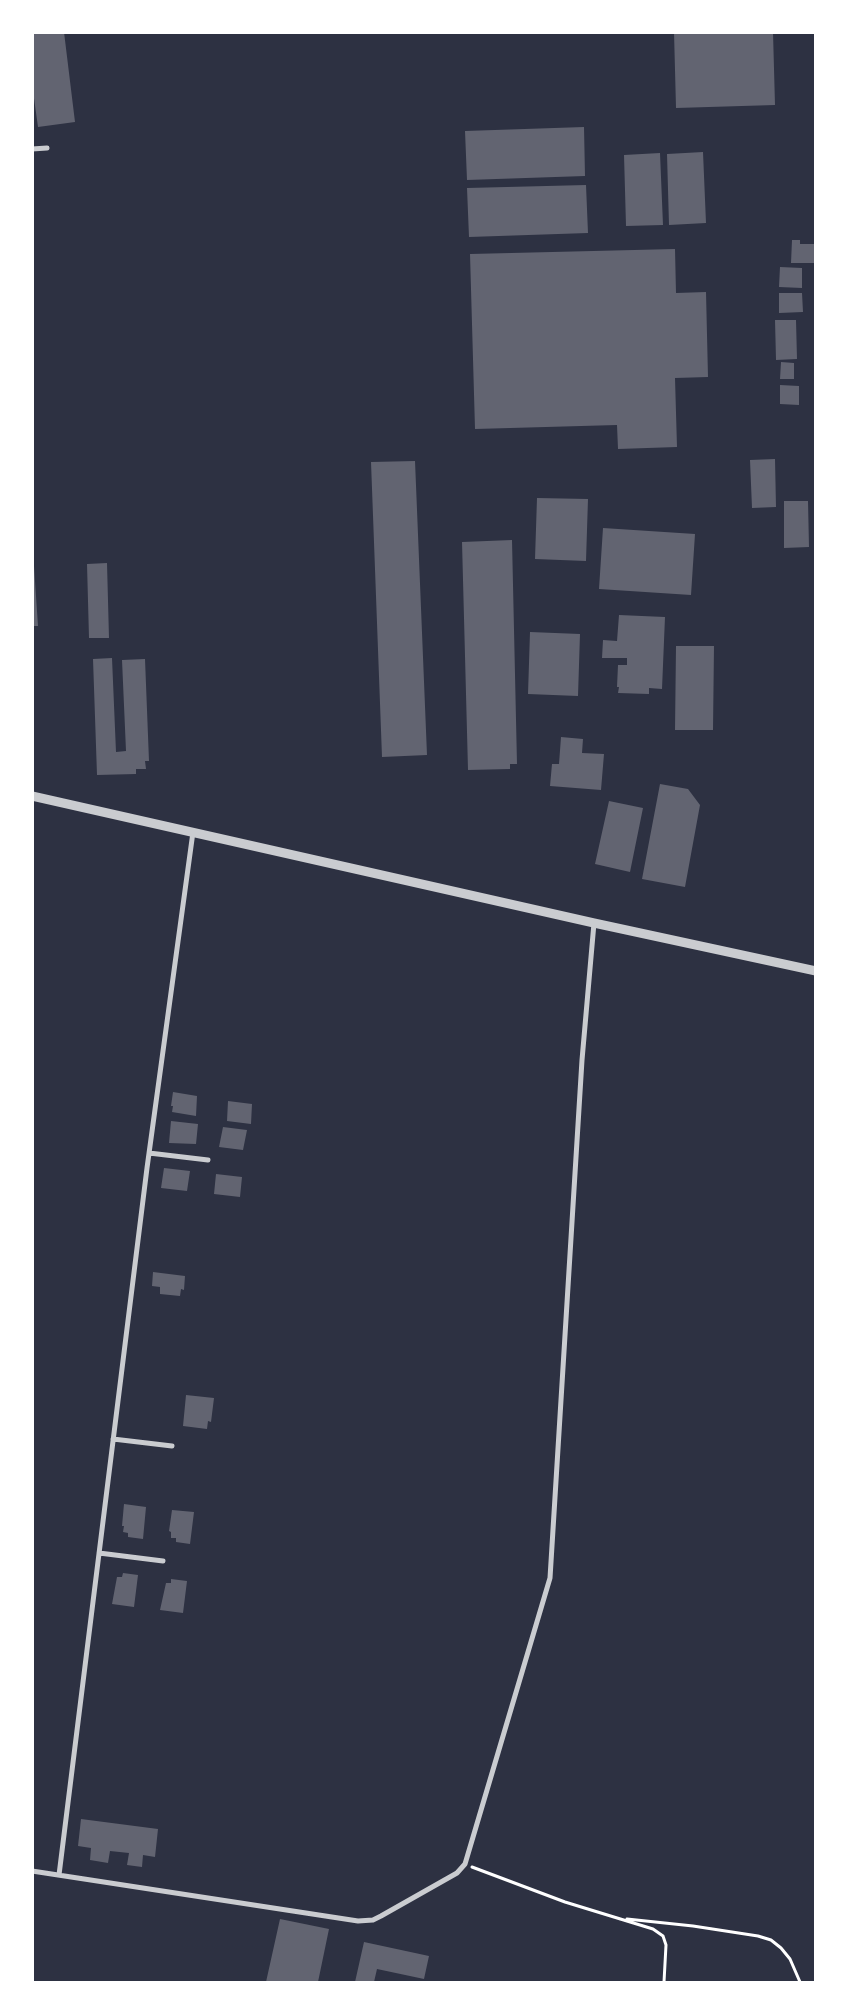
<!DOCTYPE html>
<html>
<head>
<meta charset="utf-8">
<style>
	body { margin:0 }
	#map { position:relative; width:848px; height:2015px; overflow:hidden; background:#2d3142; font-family:"Noto Serif",serif }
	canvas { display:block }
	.frame { position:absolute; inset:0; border:34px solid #fff; pointer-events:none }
</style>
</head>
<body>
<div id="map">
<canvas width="848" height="2015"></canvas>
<div class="frame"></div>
</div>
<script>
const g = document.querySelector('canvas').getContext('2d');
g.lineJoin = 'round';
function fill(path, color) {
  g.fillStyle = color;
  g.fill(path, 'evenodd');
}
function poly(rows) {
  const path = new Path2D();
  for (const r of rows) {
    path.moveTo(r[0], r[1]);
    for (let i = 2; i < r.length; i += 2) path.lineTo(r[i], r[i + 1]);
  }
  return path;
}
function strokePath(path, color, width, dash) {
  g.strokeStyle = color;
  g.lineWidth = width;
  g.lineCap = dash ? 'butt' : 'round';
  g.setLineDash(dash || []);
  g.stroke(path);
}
const building = poly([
	[32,32,64,32,75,122,38,127,32,84],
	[674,32,773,32,775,105,676,108],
	[584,127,585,176,467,180,465,131],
	[703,152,706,223,669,225,667,154],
	[660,153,663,225,626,226,624,155],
	[586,185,588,233,469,237,467,188],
	[792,240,800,240,800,244,816,244,816,263,791,263],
	[675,249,676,293,706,292,708,377,675,378,677,447,618,449,617,425,475,429,470,254],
	[780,267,802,268,802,288,779,287],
	[779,293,802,293,803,312,779,313],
	[775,320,796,320,797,359,776,360],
	[781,362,794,363,794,379,780,379],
	[780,385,799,386,799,405,780,404],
	[775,459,776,507,752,508,750,460],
	[415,461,427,755,382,757,371,462],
	[537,498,588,499,586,561,535,559],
	[784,501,808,501,809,547,784,548],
	[603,528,695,534,691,595,599,589],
	[512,540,517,764,510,764,510,769,468,770,462,542],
	[107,563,109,638,89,638,87,564],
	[32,566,34,566,38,626,32,626],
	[619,615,665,617,662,689,649,688,649,694,618,693,619,687,617,687,618,665,627,665,627,658,602,658,603,640,617,641],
	[530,632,580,634,578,696,528,694],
	[676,646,714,646,713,730,675,730],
	[112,658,116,752,126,751,122,660,145,659,149,761,145,761,146,769,136,769,136,774,97,775,93,659],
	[561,737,583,739,582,753,604,754,601,790,550,786,552,764,559,764],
	[660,784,688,789,700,805,685,887,642,879],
	[609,801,643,808,630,872,595,864],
	[173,1092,197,1096,196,1116,172,1112,173,1106,171,1106],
	[228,1101,252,1104,251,1124,227,1121],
	[171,1121,198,1124,196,1144,169,1143],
	[223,1127,247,1130,243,1150,219,1147],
	[164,1168,190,1171,187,1191,161,1188],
	[216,1174,242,1177,240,1197,214,1194],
	[153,1272,185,1276,184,1290,181,1289,180,1296,160,1294,160,1287,152,1286],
	[186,1395,214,1398,211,1422,208,1421,207,1429,183,1426],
	[124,1504,146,1507,143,1539,128,1537,128,1533,123,1532,124,1526,122,1526],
	[172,1510,194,1512,190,1544,176,1542,176,1538,171,1538,171,1532,169,1531],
	[123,1573,138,1575,134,1607,112,1604,117,1577,122,1577],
	[171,1579,187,1581,183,1613,160,1610,166,1583,171,1583],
	[81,1819,158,1829,155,1857,143,1855,142,1867,127,1865,129,1853,110,1851,108,1863,90,1860,91,1848,78,1846],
	[280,1919,329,1929,318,1982,266,1982],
	[364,1942,429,1956,424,1979,377,1969,374,1982,355,1982]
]);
const path = poly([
	[472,1867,565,1902,653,1929,663,1936,666,1945,664,1982],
	[627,1919,693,1926,758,1936,771,1940,781,1948,790,1959,800,1982]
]);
const minor = poly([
	[32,149,47,148],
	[149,1153,208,1160],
	[113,1439,172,1446],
	[99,1553,163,1561],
	[32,1871,358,1921,373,1920,381,1916,457,1873,465,1864,550,1578,582,1060,594,923],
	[59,1875,147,1168,193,832]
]);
const tertiary = poly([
	[32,796,594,923,816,971]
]);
fill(building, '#626471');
strokePath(path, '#fff', 3);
strokePath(minor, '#caccd0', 5);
strokePath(tertiary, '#caccd0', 9);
</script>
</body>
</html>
